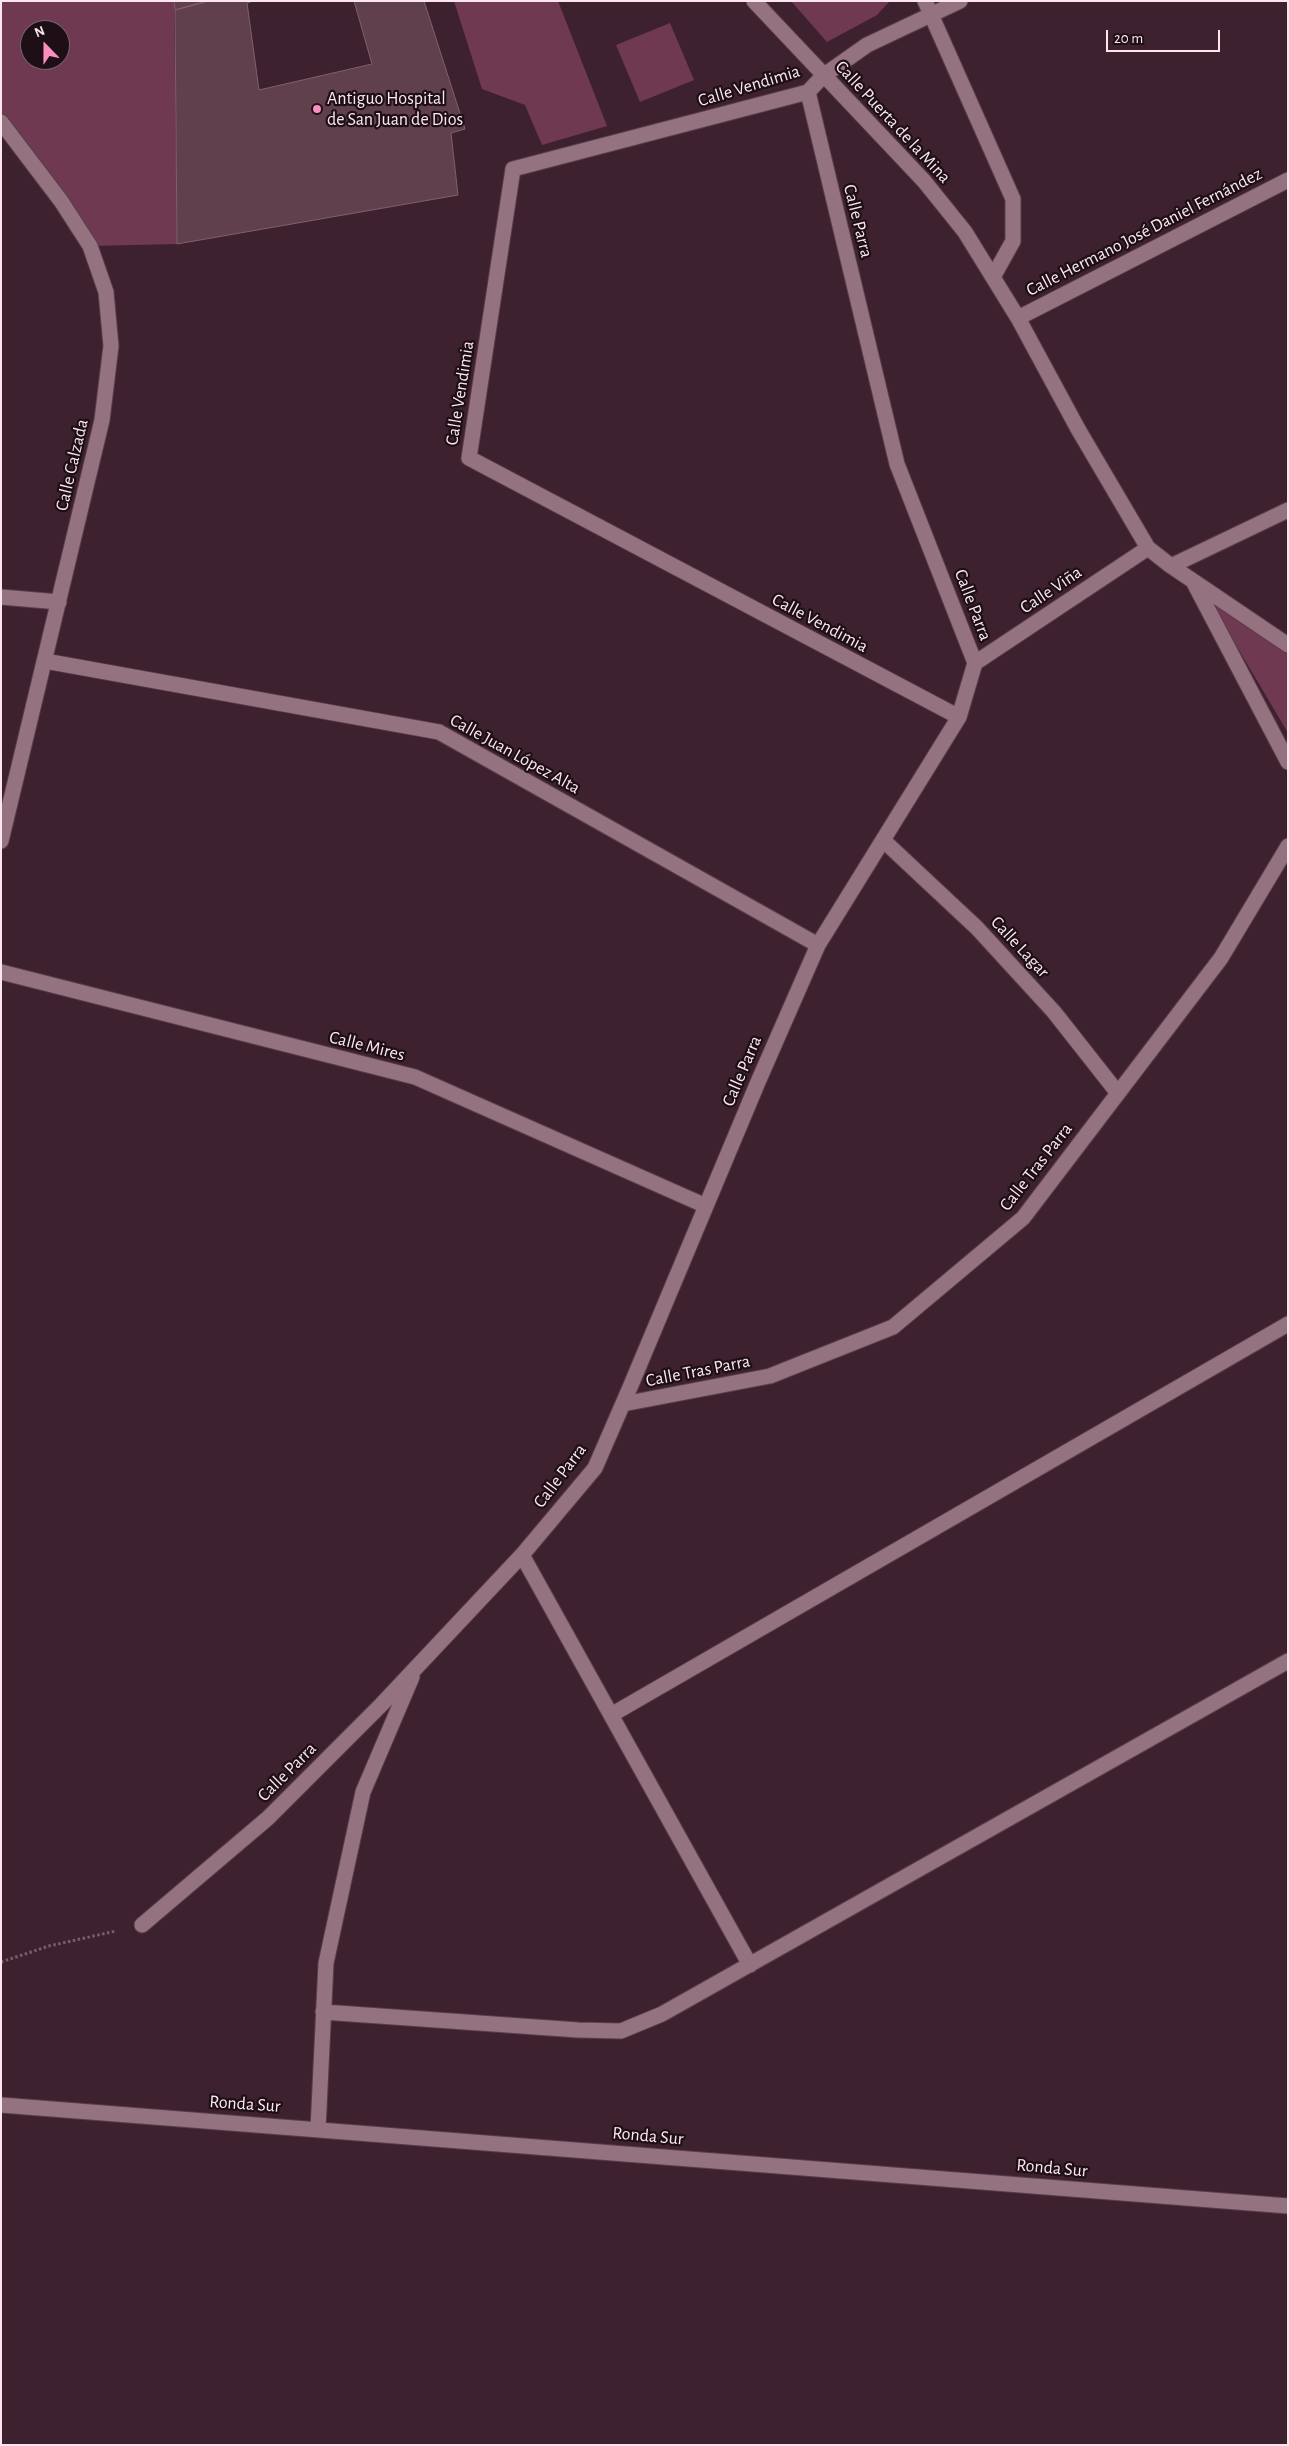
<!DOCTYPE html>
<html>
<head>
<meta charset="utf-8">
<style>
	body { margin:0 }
	#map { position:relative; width:1289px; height:2446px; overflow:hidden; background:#3e212e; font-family:"Alegreya Sans",sans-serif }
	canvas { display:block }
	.frame { position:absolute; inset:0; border:2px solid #fce7ef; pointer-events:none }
	.north { position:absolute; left:20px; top:20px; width:50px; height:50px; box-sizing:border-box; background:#1d0f15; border:1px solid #76656c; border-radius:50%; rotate:338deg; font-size:14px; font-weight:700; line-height:20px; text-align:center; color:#fce7ef }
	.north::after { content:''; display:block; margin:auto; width:18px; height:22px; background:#fd8ec0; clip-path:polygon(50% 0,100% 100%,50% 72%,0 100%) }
	.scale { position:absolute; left:1106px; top:30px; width:114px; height:22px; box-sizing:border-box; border:2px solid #fce7ef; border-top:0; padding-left:6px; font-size:15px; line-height:18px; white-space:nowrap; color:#fce7ef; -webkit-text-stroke:4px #1d0f15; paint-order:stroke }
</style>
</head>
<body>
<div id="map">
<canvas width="1289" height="2446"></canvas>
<div class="frame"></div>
<div class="north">N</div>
<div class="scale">20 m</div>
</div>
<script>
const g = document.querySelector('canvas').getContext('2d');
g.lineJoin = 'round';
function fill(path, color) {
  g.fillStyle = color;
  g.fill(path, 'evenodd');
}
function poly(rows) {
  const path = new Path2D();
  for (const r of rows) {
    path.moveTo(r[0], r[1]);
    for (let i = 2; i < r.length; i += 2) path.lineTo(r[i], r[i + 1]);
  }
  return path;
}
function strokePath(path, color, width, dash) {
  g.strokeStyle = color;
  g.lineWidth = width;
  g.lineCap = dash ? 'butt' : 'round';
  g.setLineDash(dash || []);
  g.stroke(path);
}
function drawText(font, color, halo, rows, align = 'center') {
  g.font = font + ' "Alegreya Sans",sans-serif';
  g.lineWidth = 4.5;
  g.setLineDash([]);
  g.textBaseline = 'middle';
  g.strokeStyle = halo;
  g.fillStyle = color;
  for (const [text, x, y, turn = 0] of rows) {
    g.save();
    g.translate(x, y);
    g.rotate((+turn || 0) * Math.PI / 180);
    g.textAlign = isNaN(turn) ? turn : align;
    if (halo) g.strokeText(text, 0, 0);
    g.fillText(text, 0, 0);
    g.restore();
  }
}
const green = poly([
	[1,1,174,1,177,244,90,246,1,122],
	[30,30,60,30,60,60,30,60],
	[454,1,558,1,607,126,542,145,525,105,482,89],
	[791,1,890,1,877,15,827,42],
	[670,23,694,80,640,102,616,45],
	[1192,580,1288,645,1288,733,1230,635]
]);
const building = poly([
	[174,1,208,1,175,10,174,1],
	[208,1,253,1,247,3,259,90,372,64,354,1,424,1,465,129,451,133,458,195,177,244,175,10,208,1]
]);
const path = poly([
	[1,1962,49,1946,116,1931]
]);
const minor = poly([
	[754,1,924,181,965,232,1018,318,1078,429,1148,548,1171,566,1288,645],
	[925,1,1013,199,1013,241,993,277],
	[1,122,61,201,90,246,106,292,111,346,102,420,1,841],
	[1018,318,1288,180],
	[1171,566,1288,510],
	[1193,581,1288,762],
	[1,597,59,602],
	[45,661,439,732,818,945],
	[975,663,1148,548],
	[959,717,469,458,513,169,808,92,823,76,867,45,960,1],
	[883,840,977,928,1054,1012,1117,1092],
	[1,972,415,1077,706,1206],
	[623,1404,770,1376,893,1327,1023,1218,1221,958,1288,846],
	[522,1555,750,1965],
	[611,1715,1288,1324],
	[142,1925,268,1818,381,1705,522,1555,595,1468,631,1385,758,1082,818,945,959,717,975,663,897,464,808,92],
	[323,2012,578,2030,621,2031,662,2014,1288,1661],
	[1,2105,1288,2206],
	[318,2129,326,1963,363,1792,412,1677]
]);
const markers = [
	[317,109,5,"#fd8ec0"]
];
const streetNames = [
	["Calle Vendimia",749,86,-17],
	["Calle Puerta de la Mina",893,122,47],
	["Calle Parra",858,221,76],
	["Calle Hermano José Daniel Fernández",1144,232,-27],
	["Calle Vendimia",460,393,-81],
	["Calle Calzada",72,465,-77],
	["Calle Viña",1051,590,-34],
	["Calle Parra",973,605,69],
	["Calle Vendimia",820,623,28],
	["Calle Juan López Alta",515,754,29],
	["Calle Lagar",1020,947,47],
	["Calle Mires",367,1046,14],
	["Calle Parra",742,1071,-67],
	["Calle Tras Parra",1036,1167,-52],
	["Calle Tras Parra",698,1371,-11],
	["Calle Parra",560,1476,-53],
	["Calle Parra",287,1772,-45],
	["Ronda Sur",245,2104,4],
	["Ronda Sur",648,2136,5],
	["Ronda Sur",1052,2168,5]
];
const poiNames = [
	["Antiguo Hospital",327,99],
	["de San Juan de Dios",327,120]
];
fill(green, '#703952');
fill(building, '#61404e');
strokePath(building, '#815f6d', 1);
strokePath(minor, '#583e4a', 17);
strokePath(path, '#795e6a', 3, [2.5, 2.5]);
strokePath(minor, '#957280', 15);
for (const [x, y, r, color] of markers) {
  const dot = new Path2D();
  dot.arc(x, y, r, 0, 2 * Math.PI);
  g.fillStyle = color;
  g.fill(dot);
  strokePath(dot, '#1d0f15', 2);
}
drawText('18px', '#fce7ef', '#1d0f15', streetNames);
drawText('18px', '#fce7ef', '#1d0f15', poiNames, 'left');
</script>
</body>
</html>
